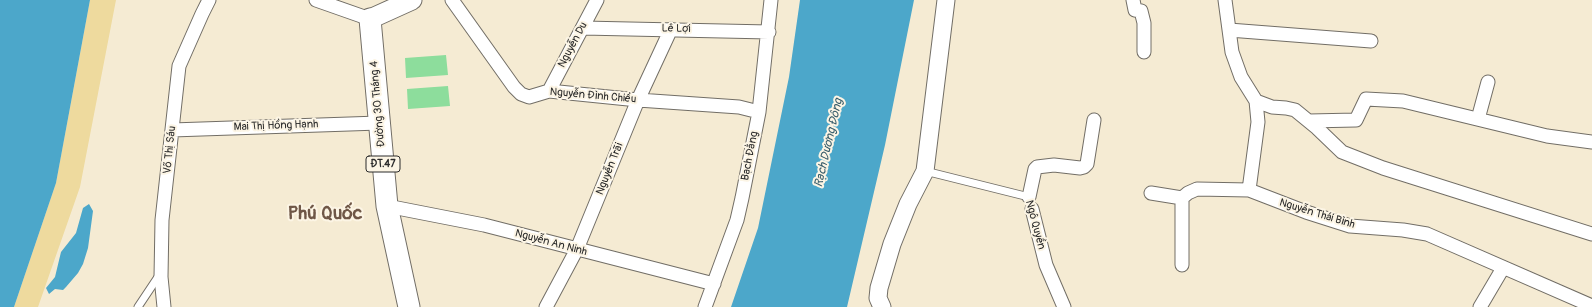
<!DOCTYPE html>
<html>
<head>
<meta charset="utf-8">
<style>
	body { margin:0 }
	canvas { display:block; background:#f5ebd3 }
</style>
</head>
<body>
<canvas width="1592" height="307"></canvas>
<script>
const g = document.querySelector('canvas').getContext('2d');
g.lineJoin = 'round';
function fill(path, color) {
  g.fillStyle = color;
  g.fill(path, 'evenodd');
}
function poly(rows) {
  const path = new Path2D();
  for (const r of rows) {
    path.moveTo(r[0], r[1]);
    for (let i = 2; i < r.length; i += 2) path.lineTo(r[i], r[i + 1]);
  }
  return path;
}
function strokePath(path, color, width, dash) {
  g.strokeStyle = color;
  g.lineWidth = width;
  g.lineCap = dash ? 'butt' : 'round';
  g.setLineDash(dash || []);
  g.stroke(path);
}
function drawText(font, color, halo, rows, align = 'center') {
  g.font = font + ' Pangolin,sans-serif';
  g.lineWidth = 4;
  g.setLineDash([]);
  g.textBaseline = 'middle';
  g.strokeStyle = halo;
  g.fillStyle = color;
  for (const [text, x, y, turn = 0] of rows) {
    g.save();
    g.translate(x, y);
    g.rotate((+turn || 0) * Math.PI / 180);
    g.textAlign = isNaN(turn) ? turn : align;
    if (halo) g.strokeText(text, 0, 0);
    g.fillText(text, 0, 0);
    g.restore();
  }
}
const green = poly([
	[446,55,448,75,406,78,405,58],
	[448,86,450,106,408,109,407,89]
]);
const sand = poly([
	[90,0,116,0,80,187,38,307,14,307,56,183]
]);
const water = poly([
	[0,0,90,0,56,183,14,307,0,307],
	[800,0,914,0,885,145,847,307,731,307,758,228,789,77],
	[89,204,93,211,88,248,83,264,78,273,66,287,63,290,55,289,49,294,46,288,55,277,61,252,76,233,83,208]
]);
const service = poly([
	[925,171,1029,197,1030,199],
	[138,307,160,274]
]);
const minor = poly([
	[316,0,370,19],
	[452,0,514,87,521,94,529,97,549,91,638,100,739,107,759,112],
	[1133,0,1135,10,1141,11,1144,23,1144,52],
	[1225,0,1232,52,1241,77,1256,101,1258,122,1249,190,1306,212,1350,226,1403,230,1427,234,1592,306],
	[583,28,769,32],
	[1229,30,1371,41],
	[549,91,597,0],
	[1256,101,1272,107,1286,108,1295,110,1317,128,1342,152,1383,168,1592,234],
	[1478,119,1488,82],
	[1309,121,1356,120,1366,99,1403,101,1547,136,1592,142],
	[172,130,379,123],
	[1151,193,1182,198],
	[1029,197,1035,169,1037,167,1054,165,1080,168,1084,167,1087,164,1094,120],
	[387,206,484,225,714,284],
	[1032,209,1046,265,1064,307],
	[1182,265,1182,198,1188,193,1197,189,1249,190],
	[164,307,161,277,162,220,179,66,202,14,209,0],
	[546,307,577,249,638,100,671,29],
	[705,307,737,220,742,198,759,112,771,0],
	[1480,307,1503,268]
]);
const tertiary = poly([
	[882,307,878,298,879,288,892,244,908,204,925,171,946,0]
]);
const secondary = poly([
	[370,19,412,0]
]);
const primary = poly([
	[370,19,387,206,409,307]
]);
const shields = [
	[383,164,34]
];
const shieldNames = [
	["ĐT.47",383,164]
];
const streetNames = [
	["Lê Lợi",676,29,1],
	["Nguyễn Du",573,45,-62],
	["Nguyễn Đình Chiểu",593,96,5],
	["Đường 30 Tháng 4",378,104,-95],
	["Mai Thị Hồng Hạnh",276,126,-2],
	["Võ Thị Sáu",170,150,-84],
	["Bạch Đằng",750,156,-79],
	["Nguyễn Trãi",610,169,-68],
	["Nguyễn Thái Bình",1317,214,17],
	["Ngô Quyền",1035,225,75],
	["Nguyễn An Ninh",551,243,15]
];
const waterNames = [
	["Rạch Dương Đông",829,143,-77]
];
const townNames = [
	["Phú Quốc",325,214]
];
fill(green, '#8ddd9c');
fill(sand, '#eeda9e');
fill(water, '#4ca7ca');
strokePath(service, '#726e66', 9);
strokePath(minor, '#726e66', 15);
strokePath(tertiary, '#726e66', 19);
strokePath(secondary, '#726e66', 21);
strokePath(primary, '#726e66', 23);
strokePath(service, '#fff', 7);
strokePath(minor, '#fff', 13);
strokePath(tertiary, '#fff', 17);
strokePath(secondary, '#fff', 19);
strokePath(primary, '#fff', 21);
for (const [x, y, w] of shields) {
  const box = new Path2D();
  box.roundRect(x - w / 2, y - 8, w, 16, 3);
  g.fillStyle = '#fcf5e5';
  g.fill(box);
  strokePath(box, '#2b2b2b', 1);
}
drawText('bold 10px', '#2b2b2b', null, shieldNames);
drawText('11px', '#2b2b2b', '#fcf5e5', streetNames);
drawText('italic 12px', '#385d6b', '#fcf5e5', waterNames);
drawText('bold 19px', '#6f5747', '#fcf5e5', townNames);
</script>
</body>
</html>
